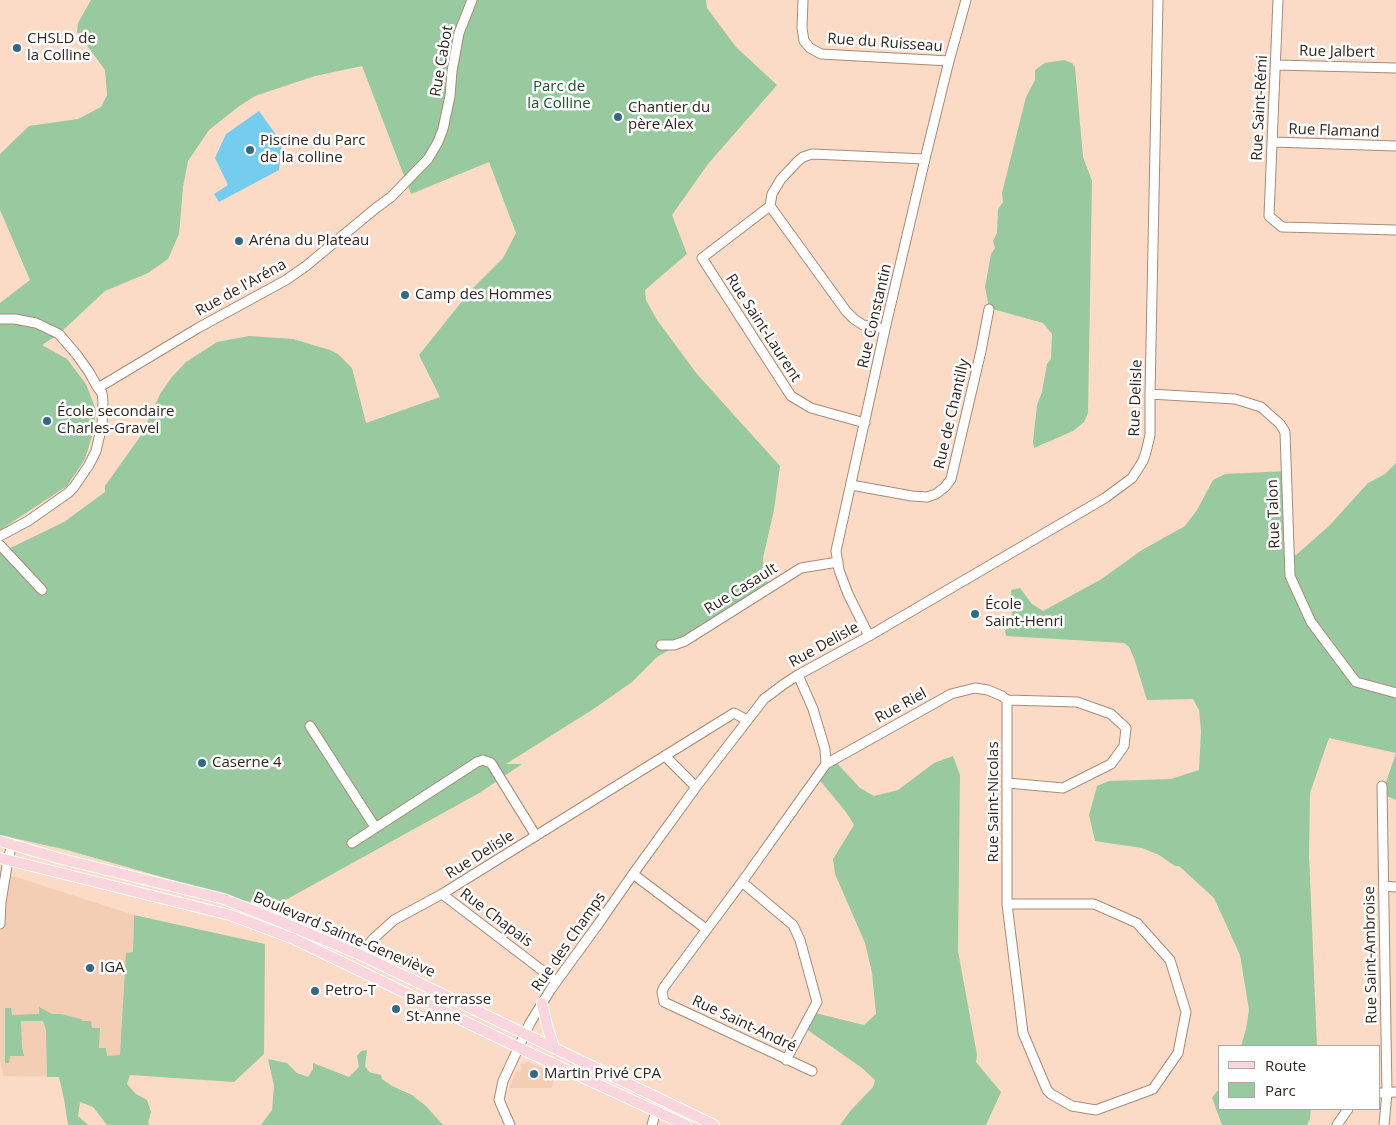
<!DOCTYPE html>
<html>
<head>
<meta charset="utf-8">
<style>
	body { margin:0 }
	#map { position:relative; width:1396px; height:1125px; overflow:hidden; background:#fbdbc5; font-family:"Open Sans",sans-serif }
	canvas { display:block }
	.legend { position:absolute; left:1218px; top:1045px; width:162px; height:65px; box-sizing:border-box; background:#fff; border:1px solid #ada8a5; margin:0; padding:6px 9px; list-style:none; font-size:15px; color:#31251d }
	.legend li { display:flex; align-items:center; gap:10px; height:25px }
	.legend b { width:25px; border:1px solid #ada8a5 }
</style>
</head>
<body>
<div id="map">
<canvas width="1396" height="1125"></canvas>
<ul class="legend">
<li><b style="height:6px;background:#f9d5dd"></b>Route</li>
<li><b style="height:14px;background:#99c99f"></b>Parc</li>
</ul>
</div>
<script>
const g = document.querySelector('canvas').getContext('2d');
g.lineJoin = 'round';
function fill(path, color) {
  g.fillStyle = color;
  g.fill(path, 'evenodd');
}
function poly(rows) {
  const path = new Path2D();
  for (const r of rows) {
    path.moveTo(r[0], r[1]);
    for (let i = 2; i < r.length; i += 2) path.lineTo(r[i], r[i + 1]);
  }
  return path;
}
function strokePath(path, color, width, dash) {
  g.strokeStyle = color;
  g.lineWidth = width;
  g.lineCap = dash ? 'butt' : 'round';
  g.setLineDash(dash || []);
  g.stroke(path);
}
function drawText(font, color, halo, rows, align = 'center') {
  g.font = font + ' "Open Sans",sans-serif';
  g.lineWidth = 5;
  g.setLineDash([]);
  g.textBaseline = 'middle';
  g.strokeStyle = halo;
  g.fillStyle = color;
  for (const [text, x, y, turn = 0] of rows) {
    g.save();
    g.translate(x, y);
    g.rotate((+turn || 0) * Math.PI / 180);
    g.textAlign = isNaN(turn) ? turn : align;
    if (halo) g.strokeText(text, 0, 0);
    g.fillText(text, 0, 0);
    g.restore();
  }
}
const built = poly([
	[0,872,134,915,130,1075,84,1077,3,1076,0,1058],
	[528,1062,554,1073,552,1088,509,1088,517,1071,520,1072,522,1067,520,1066,521,1064]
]);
const green = poly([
	[91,0,706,0,707,8,736,47,777,85,708,164,672,215,687,254,645,290,646,300,657,320,697,374,780,466,774,510,763,558,764,573,770,588,685,641,657,657,632,682,595,708,506,764,522,764,481,792,271,908,67,850,0,835,0,553,64,522,105,492,105,486,142,434,160,394,171,378,186,362,217,342,249,336,293,339,330,350,338,354,352,368,366,423,440,397,419,355,471,290,503,258,516,233,489,162,411,194,362,66,315,76,255,96,238,107,209,130,188,161,183,187,179,234,168,259,148,273,105,291,59,334,42,345,67,359,86,384,96,410,93,433,85,459,67,486,0,530,0,303,30,280,0,210,0,154,29,126,78,119,101,107,107,95,105,70,77,32,78,23],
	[1064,60,1072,63,1075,67,1083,157,1092,181,1088,413,1084,422,1073,431,1034,448,1033,442,1037,405,1042,392,1047,364,1051,359,1052,334,1043,323,989,308,985,287,991,254,995,248,993,241,997,233,998,209,1003,202,1002,193,1026,97,1035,80,1035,70,1045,63],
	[1396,463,1396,800,1382,794,1396,753,1329,738,1310,793,1309,855,1317,1046,1241,1046,1246,1029,1249,1010,1240,955,1214,898,1179,866,1175,866,1159,855,1142,848,1095,841,1089,815,1097,786,1109,781,1171,779,1199,770,1201,731,1199,710,1193,699,1147,700,1134,658,1129,647,1124,643,1006,636,1005,630,1012,623,1011,590,1020,588,1032,604,1043,611,1100,580,1142,550,1185,526,1197,510,1213,480,1225,474,1287,471,1293,554,1296,555,1329,526,1368,483,1385,474],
	[953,756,960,775,958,951,977,1055,976,1062,1001,1092,986,1125,840,1125,851,1110,873,1087,875,1080,862,1068,802,1026,811,1012,864,1025,876,1014,872,973,865,943,835,874,833,859,854,825,846,812,817,777,834,760,860,788,874,796,898,790,934,763],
	[134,915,265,944,264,1054,234,1082,130,1075,127,1084,136,1094,147,1100,151,1112,148,1123,150,1125,107,1125,93,1107,80,1102,78,1116,88,1125,68,1125,64,1099,59,1077,47,1077,46,1030,43,1021,21,1021,22,1048,24,1056,10,1056,9,1063,5,1063,5,1008,11,1008,12,1015,39,1014,39,1007,52,1014,61,1014,81,1019,83,1021,91,1021,92,1028,100,1028,99,1048,106,1048,107,1056,120,1055,126,953,133,952],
	[367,1050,365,1066,369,1072,381,1075,382,1079,392,1086,412,1095,426,1106,443,1125,261,1125,272,1110,274,1086,268,1059,287,1063,297,1073,308,1077,313,1069,313,1063,349,1077,359,1067,357,1056,361,1051],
	[1220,1087,1220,1109,1311,1109,1310,1119,1307,1125,1222,1125,1212,1098]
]);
const water = poly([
	[259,111,282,143,279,170,219,202,214,194,228,185,215,158,226,134]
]);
const minor = poly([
	[803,0,802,28,804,41,810,48,821,54,949,61],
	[1278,0,1269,216,1282,227,1396,230],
	[1276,65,1396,68],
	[1272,142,1396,146],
	[770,206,702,258,791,396,811,408,865,423],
	[770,206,772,194,781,179,798,161,803,157,812,154,925,159],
	[770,206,846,311,854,319,863,325,885,329],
	[0,319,15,319,36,323,59,334,77,355,89,372,98,388,102,393,103,402,102,425,96,451,89,465,74,487,68,493,28,521,0,536],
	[98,388,198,328,286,280,306,266,376,208,391,197,428,159,438,142,443,129,450,96,452,71,459,33,472,0],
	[1150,394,1235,399,1261,407,1280,424,1285,432,1290,576,1311,622,1356,682,1396,693],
	[851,485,912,496,927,497,936,494,945,487,951,479,981,351,989,309],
	[0,545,42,590],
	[869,636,848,594,839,570,836,551,885,329,925,159,949,61,966,0],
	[661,645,674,645,685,641,801,568,838,562],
	[798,675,813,709,825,749,826,764],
	[1007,700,1007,904,1023,1033,1047,1090,1051,1094,1072,1106,1096,1110,1153,1089,1178,1053,1186,1012,1170,960,1137,923,1094,904,1007,904],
	[310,726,375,827],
	[665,756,696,787],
	[1382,786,1387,1093,1384,1125],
	[352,843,477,762,483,760,491,763,536,836],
	[633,874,706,929],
	[742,882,793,925,800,940,817,1002,786,1060],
	[1384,886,1396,887],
	[442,894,556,981],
	[0,924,1,902,8,860,12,844],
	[361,955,373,939,394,920,442,894,734,713,747,720],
	[812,1071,664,1002,662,992,664,987,742,882,826,764,951,694,975,688,988,690,1002,696,1007,700,1077,702,1111,714,1126,728,1124,746,1111,764,1063,788,1008,783],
	[1380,1093,1396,1092],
	[510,1125,499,1100,503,1081,530,1023,551,989,599,923,633,874,696,787,764,699,784,684,798,675,869,636,1105,498,1132,478,1143,461,1146,452,1150,435,1150,394,1158,0],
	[652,1125,656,1111],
	[1337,1125,1348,1109]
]);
const major = poly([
	[0,841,58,858,224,899,279,921,361,955,714,1125],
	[0,858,230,915,294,939,530,1053,686,1125],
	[542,1003,547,1026,554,1047]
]);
const markers = [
	[17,48,5,"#326a84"],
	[618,117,5,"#326a84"],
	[250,150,5,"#326a84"],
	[239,241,5,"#326a84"],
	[405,295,5,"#326a84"],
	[47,421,5,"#326a84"],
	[975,614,5,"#326a84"],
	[202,763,5,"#326a84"],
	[90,968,5,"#326a84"],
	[315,991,5,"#326a84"],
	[396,1009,5,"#326a84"],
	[534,1074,5,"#326a84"]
];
const poiNames = [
	["CHSLD de",27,39],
	["la Colline",27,56],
	["Chantier du",628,108],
	["père Alex",628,125],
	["Piscine du Parc",260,141],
	["de la colline",260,158],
	["Aréna du Plateau",249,241],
	["Camp des Hommes",415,295],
	["École secondaire",57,412],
	["Charles-Gravel",57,429],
	["École",985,605],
	["Saint-Henri",985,622],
	["Caserne 4",212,763],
	["IGA",100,968],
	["Petro-T",325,991],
	["Bar terrasse",406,1000],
	["St-Anne",406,1017],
	["Martin Privé CPA",544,1074]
];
const streetNames = [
	["Rue du Ruisseau",885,43,4],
	["Rue Jalbert",1337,52,1],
	["Rue Cabot",442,61,-80],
	["Rue Saint-Rémi",1260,108,-87],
	["Rue Flamand",1334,131,2],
	["Rue de l'Aréna",241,288,-29],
	["Rue Constantin",875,316,-77],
	["Rue Saint-Laurent",763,328,57],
	["Rue Delisle",1136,398,-88],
	["Rue de Chantilly",952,414,-77],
	["Rue Talon",1274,514,-92],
	["Rue Casault",741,589,-32],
	["Rue Delisle",824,645,-29],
	["Rue Riel",901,706,-29],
	["Rue Saint-Nicolas",994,802,-90],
	["Rue Delisle",480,855,-32],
	["Rue Chapais",496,918,37],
	["Boulevard Sainte-Geneviève",344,935,23],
	["Rue des Champs",569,942,-55],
	["Rue Saint-Ambroise",1371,955,-91],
	["Rue Saint-André",744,1024,25]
];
const parkNames = [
	["Parc de",559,87],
	["la Colline",559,104]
];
fill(built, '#f4ceb4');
fill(green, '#99c99f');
fill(water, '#75cded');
strokePath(minor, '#a88b77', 11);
strokePath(major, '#fff', 12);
strokePath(minor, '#fff', 9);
strokePath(major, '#f9d5dd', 10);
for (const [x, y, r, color] of markers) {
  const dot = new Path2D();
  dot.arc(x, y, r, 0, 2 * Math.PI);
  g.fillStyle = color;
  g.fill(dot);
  strokePath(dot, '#fff', 2);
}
drawText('15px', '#31251d', '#fff', poiNames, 'left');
drawText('15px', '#31251d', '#fff', streetNames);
drawText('15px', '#155526', '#fff', parkNames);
</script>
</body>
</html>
